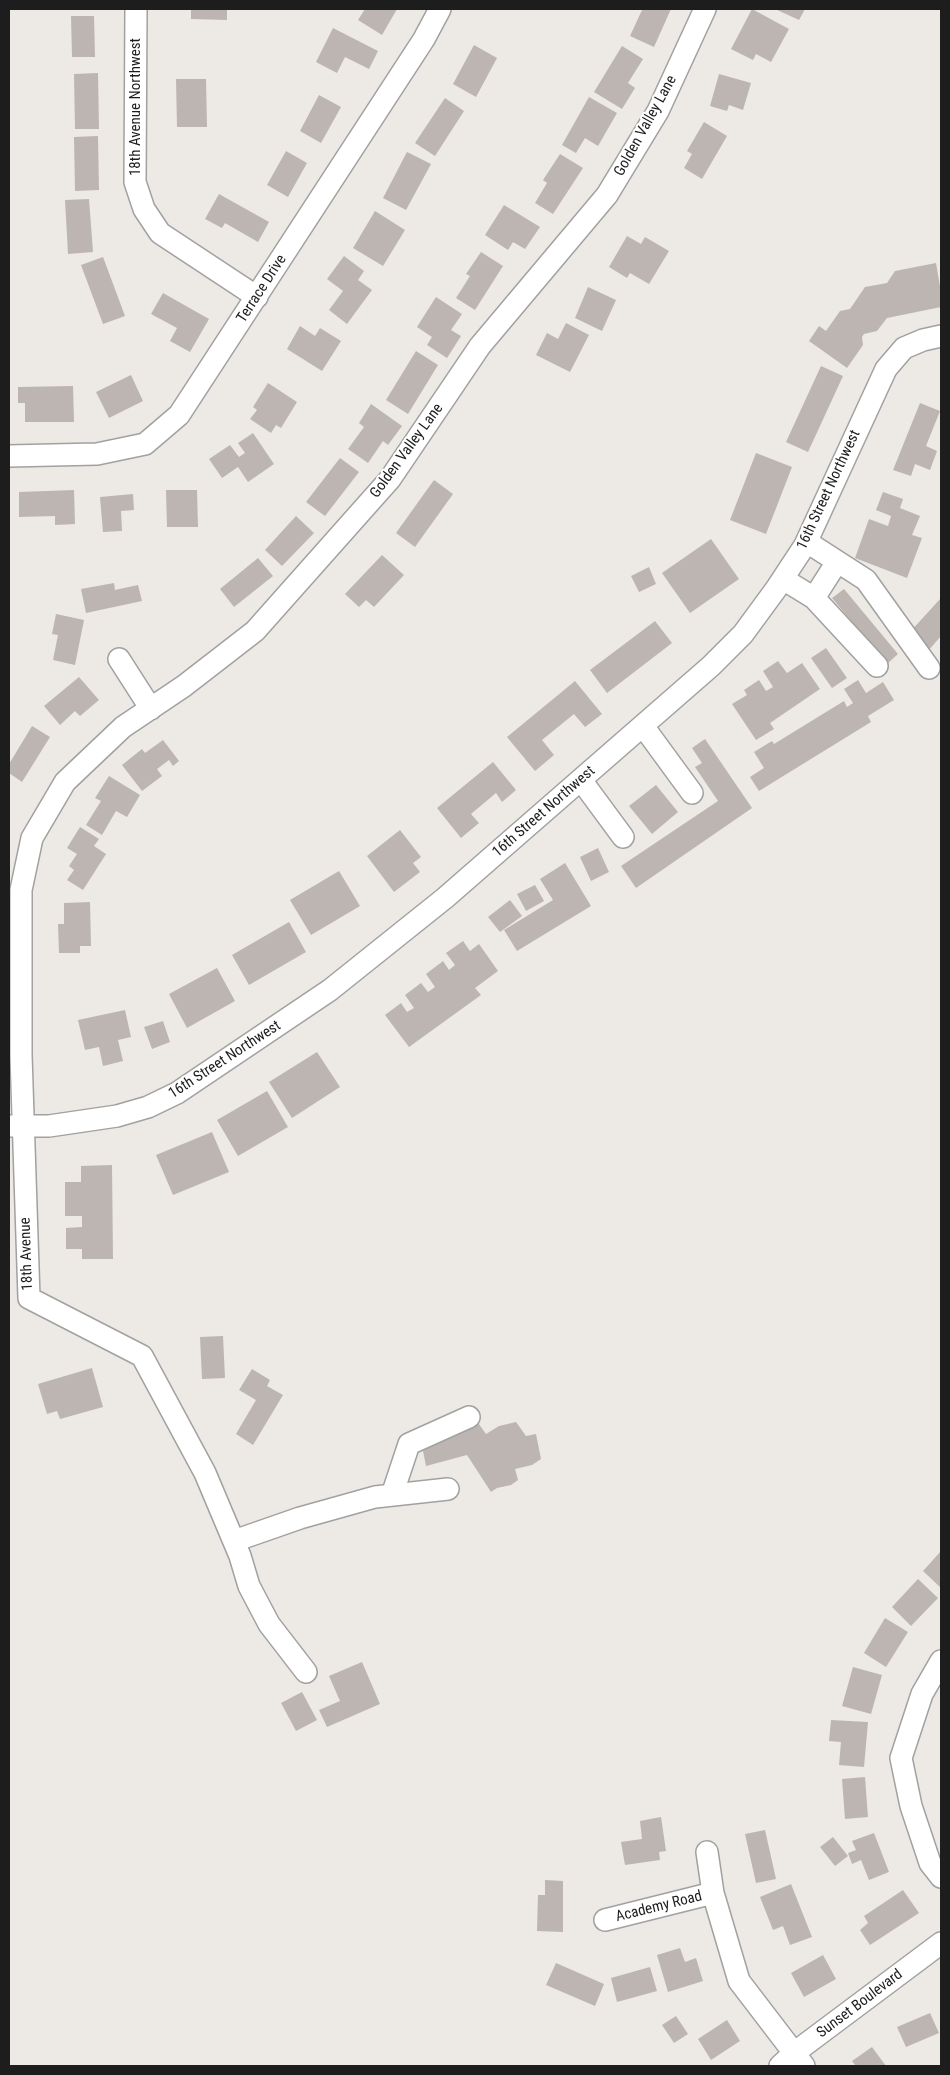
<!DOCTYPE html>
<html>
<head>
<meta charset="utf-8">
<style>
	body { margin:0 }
	#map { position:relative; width:950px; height:2075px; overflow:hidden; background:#ede9e4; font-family:"Roboto Condensed",sans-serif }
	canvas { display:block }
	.frame { position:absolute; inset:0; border:10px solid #1d1d1d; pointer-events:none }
</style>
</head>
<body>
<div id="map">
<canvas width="950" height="2075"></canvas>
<div class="frame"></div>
</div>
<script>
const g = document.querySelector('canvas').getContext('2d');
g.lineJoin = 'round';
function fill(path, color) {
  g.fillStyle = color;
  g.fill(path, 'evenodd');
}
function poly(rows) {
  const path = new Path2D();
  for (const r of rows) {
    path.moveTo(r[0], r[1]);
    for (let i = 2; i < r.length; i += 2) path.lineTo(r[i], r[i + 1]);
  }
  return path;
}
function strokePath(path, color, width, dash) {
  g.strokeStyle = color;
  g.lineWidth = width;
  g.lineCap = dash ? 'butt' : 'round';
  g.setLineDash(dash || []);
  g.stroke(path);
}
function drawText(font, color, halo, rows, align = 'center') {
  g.font = font + ' "Roboto Condensed",sans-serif';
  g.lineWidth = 4;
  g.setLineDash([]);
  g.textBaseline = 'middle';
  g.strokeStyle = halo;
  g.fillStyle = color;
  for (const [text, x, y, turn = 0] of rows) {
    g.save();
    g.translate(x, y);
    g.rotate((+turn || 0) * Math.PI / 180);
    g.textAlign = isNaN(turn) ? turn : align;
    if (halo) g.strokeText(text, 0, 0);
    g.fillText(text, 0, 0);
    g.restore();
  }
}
const building = poly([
	[191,9,227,9,227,20,191,19],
	[365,9,397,9,382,35,358,20],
	[639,9,671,9,654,47,630,36,642,10],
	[752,9,789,29,771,62,756,54,753,60,731,49],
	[775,9,805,9,799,20],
	[71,16,94,16,95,57,72,57],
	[333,28,378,51,369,69,345,57,337,73,316,62],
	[474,45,497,58,476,97,453,84],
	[622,46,643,59,628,83,635,88,622,109,594,92],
	[98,73,99,129,75,129,74,74],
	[719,74,751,83,743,110,729,105,727,111,710,106],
	[176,79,206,79,207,127,177,127],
	[319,95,341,107,321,143,300,131],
	[589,97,617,113,598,146,585,138,576,153,562,145],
	[445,98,464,111,435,156,415,143],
	[704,122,727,136,702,179,684,168,692,154,687,151],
	[98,136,99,190,75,191,74,137],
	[286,151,307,163,288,197,267,185],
	[407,152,431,164,406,210,383,198],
	[560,154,583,168,553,214,535,203,547,183,543,180],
	[219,194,269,222,258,242,225,223,222,228,205,219],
	[89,199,93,252,68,254,65,200],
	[504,205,540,227,525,249,513,242,508,250,485,235],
	[375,211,405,230,383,266,353,248],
	[627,236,641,244,645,237,669,251,649,284,630,273,627,278,609,267],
	[481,252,503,266,475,310,456,298,470,276,466,274],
	[344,256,364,271,358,280,372,290,347,324,329,310,343,291,327,279],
	[103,257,125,316,103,324,81,265],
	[936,263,941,292,941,307,887,318,877,331,864,334,862,337,863,345,847,368,809,341,819,326,826,331,840,311,850,309,865,287,887,283,895,271],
	[588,287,616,300,602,331,575,318],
	[163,293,209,319,190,352,170,341,177,328,151,314],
	[436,297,462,314,451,330,461,336,447,358,427,345,432,337,417,327],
	[566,323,589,335,570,372,536,355,547,333,558,339],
	[300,326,315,336,320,328,341,341,322,371,287,349],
	[416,351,438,365,408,414,386,400],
	[821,366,843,376,808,452,786,442],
	[131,375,143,401,109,418,96,392],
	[268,383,297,402,281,428,276,425,271,433,250,419,257,410,253,407],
	[73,386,74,422,25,422,25,403,18,403,18,387],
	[920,403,940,411,926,446,937,451,930,470,915,464,911,476,893,470],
	[371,404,402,426,388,445,383,441,368,463,348,449,364,427,359,423],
	[253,433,274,464,248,482,238,467,222,478,209,459,230,445,239,457,245,453,238,443],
	[756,453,792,467,766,534,730,520],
	[340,458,359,472,325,516,306,502],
	[434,480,453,494,415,547,396,533],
	[74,490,75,524,55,525,55,516,19,517,19,492],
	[166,490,197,490,198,527,167,527],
	[883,492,903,499,900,508,920,516,912,535,922,538,907,578,855,558,869,519,888,526,891,516,876,510],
	[133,494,134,510,121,511,122,531,103,532,100,497],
	[296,516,314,533,282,566,265,550],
	[711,539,739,579,690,613,662,573],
	[382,555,404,575,374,607,366,600,359,607,345,594],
	[258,558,273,576,234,607,220,589],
	[649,567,656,584,639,592,631,576],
	[114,583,115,590,138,585,142,601,86,613,81,589],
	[844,589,898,654,887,664,832,598],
	[941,598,941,636,928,651,909,633],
	[56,614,84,620,75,665,53,660,58,635,52,634],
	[655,621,672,643,607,693,590,670],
	[826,648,847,678,832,688,811,658],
	[778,661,787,673,802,663,820,689,770,723,774,729,756,740,732,704,747,695,744,690,759,680,766,691,773,687,763,671],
	[79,677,99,700,80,716,75,711,60,725,44,706],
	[858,680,866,693,883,682,894,700,868,716,871,722,759,791,750,777,764,768,754,752,772,741,774,744,844,701,847,707,853,703,844,689],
	[575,681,602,714,585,727,574,714,542,740,554,755,535,771,507,737],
	[32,726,50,737,22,782,9,773,9,764],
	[705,739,752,808,636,888,621,866,718,801,695,767,702,763,692,748],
	[163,740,179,761,173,766,169,760,157,769,162,776,142,791,122,765,142,749,145,753],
	[493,762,516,790,502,802,496,793,471,814,479,823,461,838,437,808],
	[109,776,140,795,127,817,116,811,102,835,86,825,101,801,95,798],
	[656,785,678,812,652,834,629,806],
	[80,827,99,839,94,846,106,854,83,890,67,880,74,870,69,866,77,854,67,848],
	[400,830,421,857,413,863,420,872,394,892,367,856],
	[598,848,609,872,591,881,580,857],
	[565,863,591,906,517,951,504,930,553,900,540,879],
	[339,871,360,906,311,935,290,900],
	[535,885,544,901,526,911,517,894],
	[510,900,522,916,500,932,488,917],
	[90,902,91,946,80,946,80,953,59,953,58,924,64,924,64,903],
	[289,922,306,952,249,985,232,955],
	[463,941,470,951,479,944,498,971,475,988,481,995,409,1047,385,1015,401,1003,407,1012,414,1008,405,995,421,983,428,992,435,987,426,974,443,961,449,970,455,965,446,953],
	[217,968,235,1001,187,1028,169,994],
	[125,1010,131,1037,118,1040,123,1061,103,1066,99,1047,85,1050,78,1020],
	[163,1021,170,1042,152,1049,144,1027],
	[317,1052,340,1087,292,1118,269,1082],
	[267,1091,288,1127,238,1156,217,1120],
	[212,1132,229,1172,173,1195,156,1155],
	[112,1165,113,1259,82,1259,82,1249,66,1249,66,1228,82,1227,82,1216,65,1216,65,1182,81,1182,81,1166],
	[223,1336,225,1378,202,1379,200,1337],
	[92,1368,103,1407,60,1419,57,1411,47,1414,38,1384],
	[252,1369,270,1380,267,1386,283,1395,253,1445,236,1434,256,1400,239,1390],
	[476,1420,486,1434,499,1426,516,1422,526,1436,536,1434,541,1459,532,1465,515,1469,518,1480,511,1485,497,1488,491,1492,467,1455,426,1466,421,1441],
	[941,1551,941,1588,923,1571],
	[918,1579,938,1598,911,1626,892,1607],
	[885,1618,908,1632,886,1667,864,1653],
	[362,1662,380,1704,327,1727,319,1710,340,1701,329,1676],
	[853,1667,882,1675,871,1714,842,1706],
	[302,1692,317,1720,296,1731,281,1703],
	[831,1720,868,1722,864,1767,839,1765,841,1742,829,1741],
	[865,1777,868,1817,845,1819,842,1779],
	[661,1817,666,1851,659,1852,660,1860,625,1865,621,1842,642,1839,640,1821],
	[765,1830,776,1879,756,1883,745,1834],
	[874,1833,889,1872,869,1880,861,1860,852,1864,848,1853,856,1850,852,1841],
	[833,1837,848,1856,835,1866,820,1847],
	[545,1880,563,1881,563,1932,537,1931,538,1895,545,1895],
	[791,1884,812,1937,790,1945,783,1926,773,1930,760,1897],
	[903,1890,919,1913,870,1945,860,1930,868,1923,864,1916],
	[680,1948,685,1962,696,1958,703,1981,668,1992,657,1955],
	[823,1955,836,1979,804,1997,791,1973],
	[556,1963,604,1984,595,2006,546,1985],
	[650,1967,657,1991,617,2002,611,1978],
	[930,2013,939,2033,906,2047,897,2027],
	[676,2016,688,2034,674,2043,662,2025],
	[727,2020,740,2041,711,2060,698,2039],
	[872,2047,886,2066,856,2066,852,2061]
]);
const minor = poly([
	[136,9,135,182,144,209,160,233,257,297],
	[9,456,97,454,145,444,179,415,424,39,440,9],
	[807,542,866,580,929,668],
	[783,579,814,598,837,562],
	[814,598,877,666],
	[119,659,151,709],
	[643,726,692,793],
	[581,780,623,837],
	[9,1126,49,1126,117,1116,148,1107,177,1093,330,990,445,898,711,666,743,634,776,589,805,545,886,369,904,348,923,340,941,336],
	[392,1495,409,1444,469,1417],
	[234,1541,300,1518,375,1497,448,1489],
	[941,1661,922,1694,901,1758,911,1806,930,1863,941,1877],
	[306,1672,269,1624,249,1586,240,1556,205,1473,142,1356,29,1298,21,1055,21,890,32,838,65,782,123,727,184,686,255,631,390,479,480,346,607,195,658,111,705,9],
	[707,1852,713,1893,739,1981,804,2066],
	[605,1920,713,1893],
	[780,2066,794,2053,941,1943]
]);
const streetNames = [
	["18th Avenue Northwest",136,107,-90],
	["Golden Valley Lane",646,126,-61],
	["Terrace Drive",262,289,-57],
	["Golden Valley Lane",407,451,-54],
	["16th Street Northwest",829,490,-65],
	["16th Street Northwest",544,812,-41],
	["16th Street Northwest",225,1060,-33],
	["18th Avenue",27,1254,-92],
	["Academy Road",659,1907,-14],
	["Sunset Boulevard",860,2004,-37]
];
fill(building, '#bdb5b1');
strokePath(minor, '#a1a1a1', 24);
strokePath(minor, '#fff', 21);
drawText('15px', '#1d1d1d', '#fff', streetNames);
</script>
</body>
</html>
